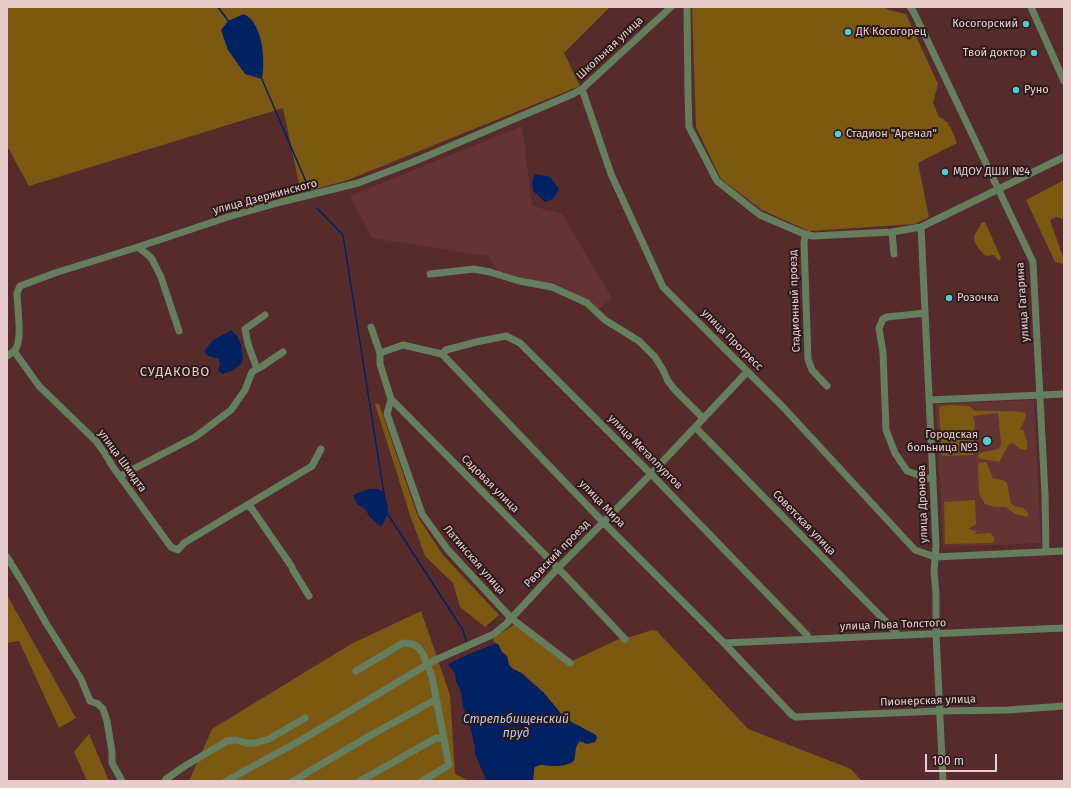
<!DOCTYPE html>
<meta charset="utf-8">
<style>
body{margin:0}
#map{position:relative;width:1071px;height:788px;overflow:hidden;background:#552b2c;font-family:"Fira Sans",sans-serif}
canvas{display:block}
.frame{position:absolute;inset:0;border:8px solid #e8cdcc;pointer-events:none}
.scale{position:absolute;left:925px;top:754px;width:72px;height:18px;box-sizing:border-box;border:2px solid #e8cdcc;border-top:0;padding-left:5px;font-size:12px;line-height:14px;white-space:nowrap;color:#e8cdcc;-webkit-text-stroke:3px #2d1a1a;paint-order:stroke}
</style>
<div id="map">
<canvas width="1071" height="788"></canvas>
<div class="frame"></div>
<div class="scale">100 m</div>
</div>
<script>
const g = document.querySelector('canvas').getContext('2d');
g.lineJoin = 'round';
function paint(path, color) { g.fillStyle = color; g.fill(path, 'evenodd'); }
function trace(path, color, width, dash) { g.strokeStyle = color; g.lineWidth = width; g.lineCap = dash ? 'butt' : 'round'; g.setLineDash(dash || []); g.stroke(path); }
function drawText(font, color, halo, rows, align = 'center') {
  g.font = font + ' "Fira Sans",sans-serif'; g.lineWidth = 4; g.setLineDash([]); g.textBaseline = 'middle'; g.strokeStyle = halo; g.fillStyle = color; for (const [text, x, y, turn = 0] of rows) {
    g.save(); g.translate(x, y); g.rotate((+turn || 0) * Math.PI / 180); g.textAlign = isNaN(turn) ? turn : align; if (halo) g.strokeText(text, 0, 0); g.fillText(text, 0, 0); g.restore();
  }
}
paint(new Path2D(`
 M 522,126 L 532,206 L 562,214 L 612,298 L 599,309 L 591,302 L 554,283 L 528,280 L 499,272 L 488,256 L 372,238 L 350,196 Z
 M 1034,400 L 1041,543 L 943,547 L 936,404 Z`), '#643435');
paint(new Path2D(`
 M 7,7 L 610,7 L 564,53 L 580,86 L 348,180 L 301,193 L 283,108 L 29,186 L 7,146 Z
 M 692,7 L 884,7 L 889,10 L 906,14 L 938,84 L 933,103 L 939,117 C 950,121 953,133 957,143 L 918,163 L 929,217 L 915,224 L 809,231 L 762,210 L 721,179 L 696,127 Z
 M 1064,180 L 1064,219 L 1056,217 L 1050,220 L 1064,260 L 1064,264 L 1055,262 L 1026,200 Z
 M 985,222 L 1001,258 L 999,261 L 994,255 L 986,256 C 981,251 971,243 975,234 C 977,231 980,227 981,223 Z
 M 375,404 L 379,404 L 418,517 L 443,555 L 499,615 L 485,627 L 460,607 L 453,583 L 425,556 L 411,518 Z
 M 949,405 L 969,406 L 975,411 L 1014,411 L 1026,413 L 1025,419 L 1020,429 L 1024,431 L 1027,442 L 1027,450 L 1020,449 L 1013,443 L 1009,444 L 999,462 L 982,459 L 977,457 L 980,453 L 999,449 L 1001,444 L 998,413 L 973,416 L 975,422 L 973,455 L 942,456 L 939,407 Z
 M 986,462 L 993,478 L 1003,480 L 1007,483 L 1011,504 L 1014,506 L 1023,508 L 1028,513 L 1028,517 L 1015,514 L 1006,507 L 995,507 L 985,504 L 979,494 L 978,463 Z
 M 975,500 L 976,524 L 968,529 L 977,531 L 975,534 L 990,533 L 994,537 L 994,543 L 945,544 L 944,502 Z
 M 7,595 L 76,718 L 59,728 L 19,641 L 7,643 Z
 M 421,611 L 450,695 L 455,774 L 469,781 L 189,781 L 212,729 L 351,644 Z
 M 515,624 L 568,663 L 621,638 L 627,638 L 652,630 L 657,631 L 748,729 L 851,769 L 862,781 L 533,781 L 534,768 C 540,762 546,767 553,766 C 560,766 568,761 575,758 C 575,752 575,746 580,741 L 583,743 L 570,721 L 563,716 L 543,692 L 528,679 L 522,673 L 513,669 L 509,665 L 507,656 L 502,652 L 498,644 L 494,642 L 493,640 L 495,637 Z
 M 89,734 L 109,781 L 87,781 L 74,752 Z`), '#7c5912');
paint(new Path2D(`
 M 244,14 C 247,16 250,18 252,20 C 263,35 265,60 262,79 L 245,74 L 228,50 L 221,30 L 228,21 Z
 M 535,174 L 550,177 L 559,189 L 553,199 L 545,202 L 533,191 L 532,181 Z
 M 231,330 C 241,338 244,351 242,363 L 232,371 L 223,374 L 218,370 L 220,365 L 219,359 L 206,355 L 205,350 L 212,341 Z
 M 369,489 L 377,489 L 384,492 C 389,510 390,511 381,527 L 369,516 L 366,510 L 357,504 L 353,495 Z
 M 494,644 L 498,644 L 502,652 L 507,656 L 509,665 L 513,669 L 521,673 L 543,692 L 563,716 L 570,721 L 596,735 L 597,738 L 595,742 L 587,744 L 580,741 C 574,747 576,754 574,761 C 568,765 562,766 555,766 C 548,766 540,762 534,768 L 533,781 L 486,781 L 475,753 L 475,747 L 471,730 L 463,706 L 461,692 L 456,681 L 455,673 L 448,664 L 467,655 Z`), '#002263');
trace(new Path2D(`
 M 218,7 L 229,22
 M 261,77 L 310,191
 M 317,208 L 343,235 L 384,494
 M 387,513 L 463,630 L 467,644`), '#002263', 1.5);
trace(new Path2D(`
 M 687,7 L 688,94 L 689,127 L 717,181 L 760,215 L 802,233 L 813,236 L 892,232 L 921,227 L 1064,157
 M 910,7 L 913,11 L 921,27 L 1033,262 L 1045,495 L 1046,552
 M 1031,7 L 1064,81
 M 582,89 L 611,174 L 663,287 L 783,407 L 915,550 L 935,557 L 1064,551
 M 921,227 L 936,546 L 934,571 L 936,594 L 936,634 L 943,781
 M 892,232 L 894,254
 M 806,234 L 804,242 L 808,359 L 812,370 L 827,386
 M 138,247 L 148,255 L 152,259 L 161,277 L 179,331
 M 430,274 L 474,269 L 490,272 L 519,281 L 552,287 L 587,303 L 605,320 L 639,341 L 655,357 L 663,370 L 668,381 L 675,390 L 703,418
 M 925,313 L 887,317 L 883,319 L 879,328 L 883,353 L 886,430 L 895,453 L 907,471 L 933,480
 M 371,327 L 380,353 L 380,364 L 391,399 L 558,568 L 625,639
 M 14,351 L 39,386 L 96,441 L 104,452 L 113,467 L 171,547 L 178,550 L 184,543 L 312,466 L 321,449
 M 380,353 L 403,345 L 442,354 L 603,522 L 724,643 L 792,715 L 796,717 L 939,711 L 1008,710 L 1064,706
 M 442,354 L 446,350 L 476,342 L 506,336 L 520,343 L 651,474 L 807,635 L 809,639
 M 7,356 C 10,354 13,352 15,350 C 23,340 17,306 17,293 L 20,286 L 55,273 L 138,247 L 231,216 L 281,202 L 358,183 L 413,162 L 573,94 L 582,89 L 671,7
 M 257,369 L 248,344 L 245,329 L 265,315
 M 391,399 L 387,414 L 422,514 L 448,550 L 511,618 L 570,663
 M 929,400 L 1064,394
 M 695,427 L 896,632 L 896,635
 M 120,476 L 195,437 L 231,410 L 245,390 L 252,372 L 261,367 L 283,352
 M 247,505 L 252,509 L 292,567 L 293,570 L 309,596
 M 7,557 L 26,588 L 46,623 L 81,679 L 90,701 L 98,704 L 103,709 L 107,721 L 112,752 L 112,763 L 122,781
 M 724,643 L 1064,628
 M 356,671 L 403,643 L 412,644 L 418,647 L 423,654 L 432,677 L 449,765 L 422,781
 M 165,781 L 166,779 L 185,766 L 227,741 L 236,740 L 246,743 L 256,743 L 269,739 L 305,718
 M 226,781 L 303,739 L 433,661 L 494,634 L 506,624 L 558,568 L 651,474 L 747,372
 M 293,781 L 371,735 L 433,701 L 436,698
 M 360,781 L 436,738 L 444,739`), '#657e5f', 7);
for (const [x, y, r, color] of [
 [1026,24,4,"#51ccd2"],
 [848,32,4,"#51ccd2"],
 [1034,53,4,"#51ccd2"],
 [1016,90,4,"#51ccd2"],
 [838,134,4,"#51ccd2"],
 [945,172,4,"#51ccd2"],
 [949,298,4,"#51ccd2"],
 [987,441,5,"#51ccd2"]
]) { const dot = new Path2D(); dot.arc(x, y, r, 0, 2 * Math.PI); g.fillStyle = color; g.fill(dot); trace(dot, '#2d1a1a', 1.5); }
drawText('11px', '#e8cdcc', '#2d1a1a', [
 ["Косогорский",1018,24,"right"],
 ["ДК Косогорец",856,32],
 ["Твой доктор",1026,53,"right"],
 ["Руно",1024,90],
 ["Стадион \"Аренал\"",846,134],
 ["МДОУ ДШИ №4",953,172],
 ["Розочка",957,298],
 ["Городская",978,435,"right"],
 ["больница №3",978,448,"right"]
], 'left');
drawText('11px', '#e8cdcc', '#2d1a1a', [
 ["Школьная улица",610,48,-43],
 ["улица Дзержинского",265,197,-15],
 ["Стадионный проезд",795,301,-92],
 ["улица Гагарина",1023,302,-94],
 ["улица Прогресс",732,340,45],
 ["улица Металлургов",645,452,45],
 ["улица Шмидта",122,461,54],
 ["Садовая улица",490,484,45],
 ["улица Мира",602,504,46],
 ["улица Дронова",923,504,-92],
 ["Советская улица",804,523,46],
 ["Рвовский проезд",557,554,-46],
 ["Латинская улица",474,560,49],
 ["улица Льва Толстого",893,625,-2],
 ["Пионерская улица",928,701,-2]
]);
drawText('italic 12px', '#b4ccf3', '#2d1a1a', [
 ["Стрельбищенский",516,720],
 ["пруд",516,734]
]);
g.letterSpacing = '1px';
drawText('13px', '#e8cdcc', '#2d1a1a', [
 ["СУДАКОВО",175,372]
]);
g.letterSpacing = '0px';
</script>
